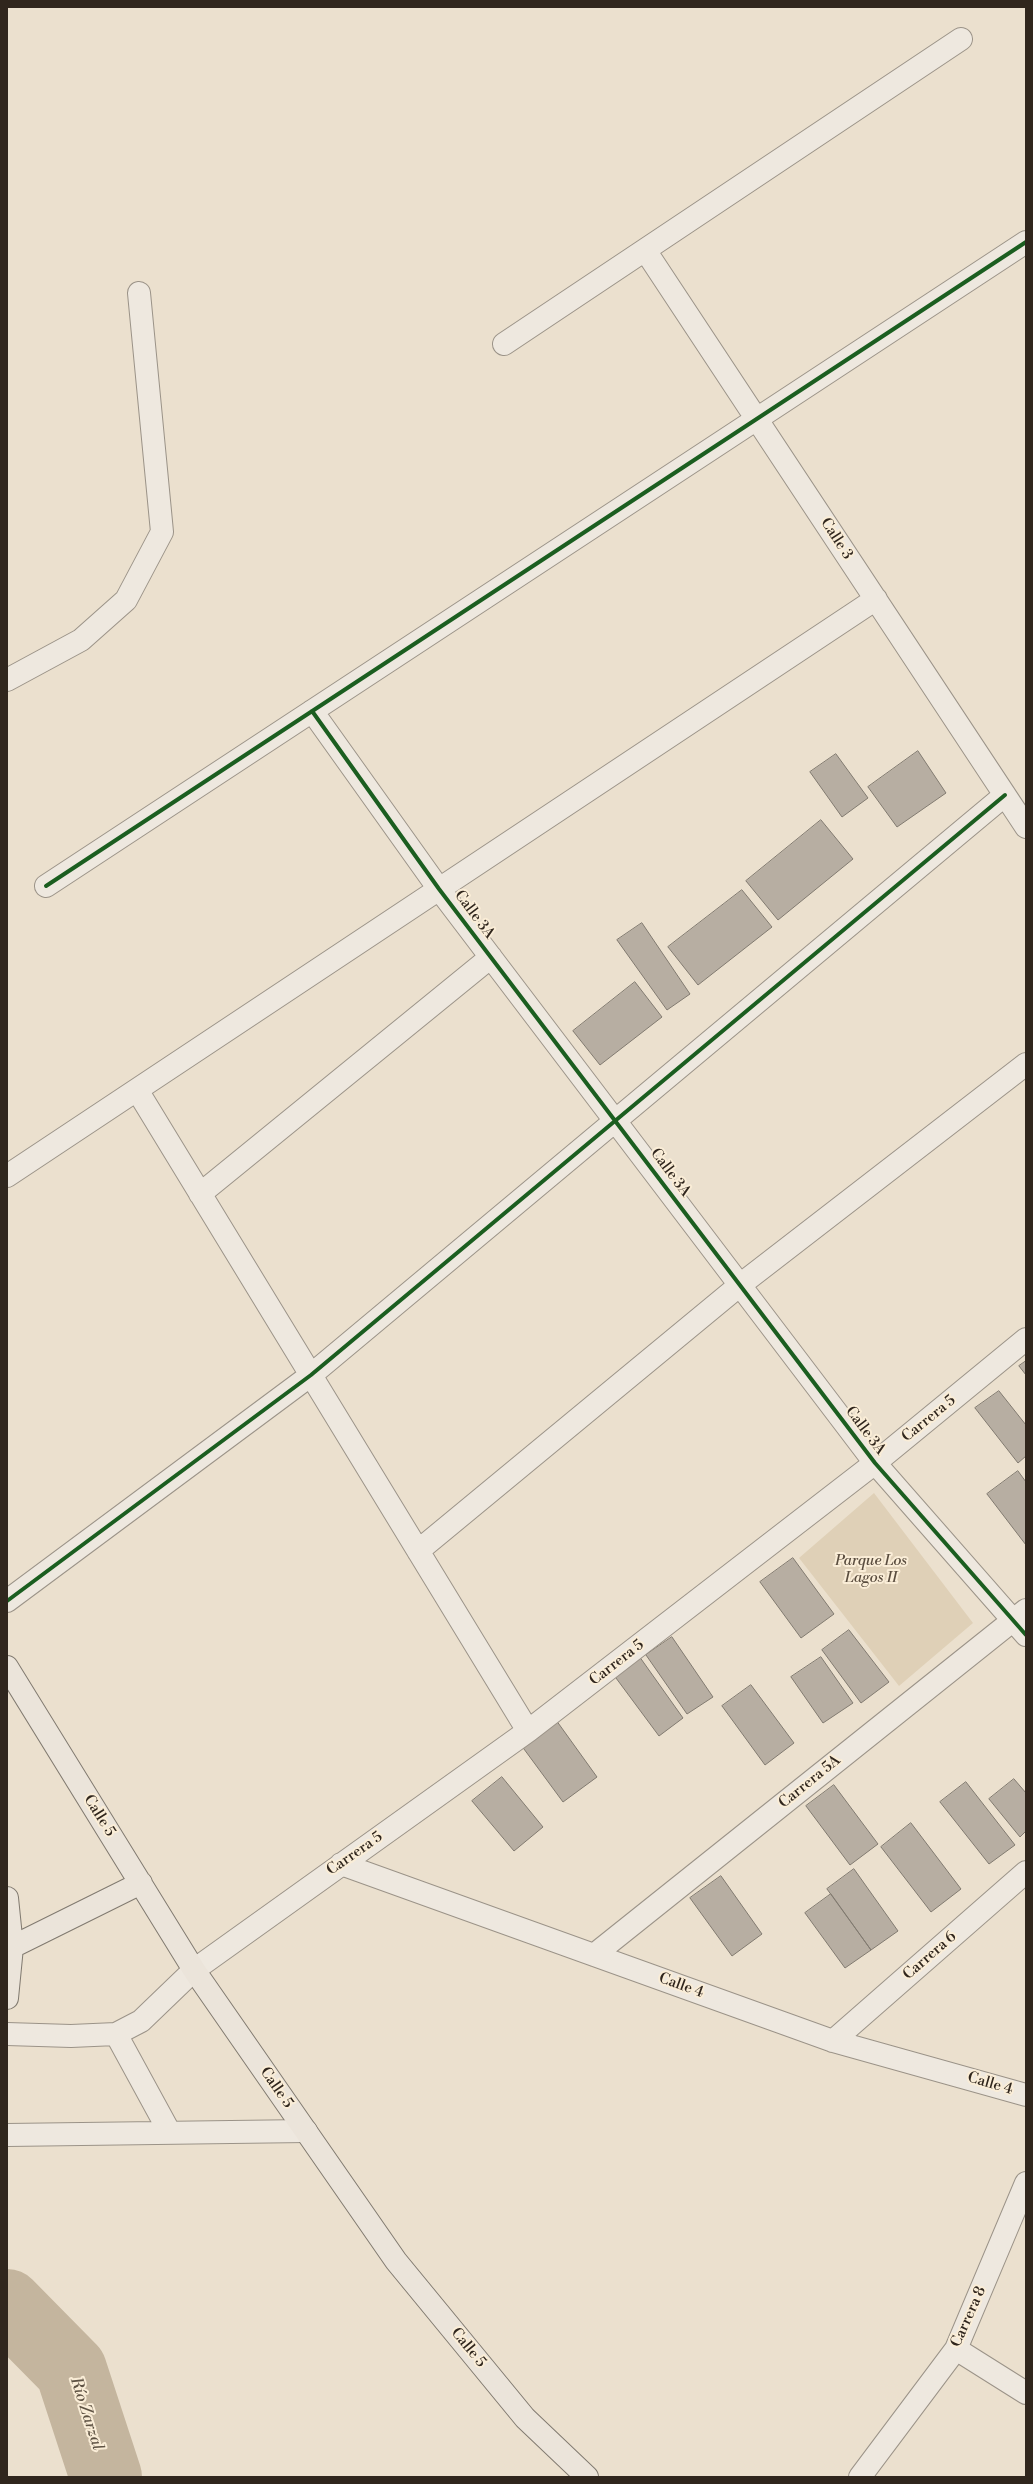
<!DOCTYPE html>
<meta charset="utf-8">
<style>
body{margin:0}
#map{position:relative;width:1033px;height:2484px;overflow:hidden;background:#ebe0ce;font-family:"Libre Bodoni",serif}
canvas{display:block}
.frame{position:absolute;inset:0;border:8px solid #30261d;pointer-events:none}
</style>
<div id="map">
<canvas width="1033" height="2484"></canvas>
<div class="frame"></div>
</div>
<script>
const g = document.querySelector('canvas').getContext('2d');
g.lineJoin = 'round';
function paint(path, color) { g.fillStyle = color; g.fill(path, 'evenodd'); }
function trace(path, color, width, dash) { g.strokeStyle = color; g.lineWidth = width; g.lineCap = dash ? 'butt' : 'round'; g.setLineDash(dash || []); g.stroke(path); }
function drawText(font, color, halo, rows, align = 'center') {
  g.font = font + ' "Libre Bodoni",serif'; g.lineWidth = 4; g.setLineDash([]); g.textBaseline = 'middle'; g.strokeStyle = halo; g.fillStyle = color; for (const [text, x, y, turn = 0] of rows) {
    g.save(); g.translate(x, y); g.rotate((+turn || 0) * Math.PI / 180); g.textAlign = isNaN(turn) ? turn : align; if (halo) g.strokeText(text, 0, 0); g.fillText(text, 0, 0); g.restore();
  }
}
paint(new Path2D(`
 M 874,1493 L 973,1623 L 899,1686 L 799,1558 Z`), '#dfd0b7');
trace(new Path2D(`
 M 7,2305 L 71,2370 L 106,2477`), '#c4b59e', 72);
const building = new Path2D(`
 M 918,751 L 946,793 L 897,827 L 868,787 Z
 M 836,754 L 868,798 L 842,817 L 810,772 Z
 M 821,820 L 853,859 L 778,920 L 746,881 Z
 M 742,890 L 772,927 L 698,985 L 668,947 Z
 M 642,923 L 690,994 L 667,1010 L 617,940 Z
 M 635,982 L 662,1017 L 600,1065 L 573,1031 Z
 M 1026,1361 L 1026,1375 L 1019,1366 Z
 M 999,1391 L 1026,1425 L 1026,1456 L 1018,1463 L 975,1408 Z
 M 1018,1471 L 1026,1482 L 1026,1545 L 987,1494 Z
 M 793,1558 L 834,1614 L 801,1638 L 760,1582 Z
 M 849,1630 L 889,1682 L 861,1703 L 822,1650 Z
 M 672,1637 L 713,1697 L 687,1714 L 646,1655 Z
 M 639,1656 L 683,1718 L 659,1736 L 613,1674 Z
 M 821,1657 L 853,1703 L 823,1723 L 791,1677 Z
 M 751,1685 L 794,1743 L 765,1765 L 722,1706 Z
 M 556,1720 L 597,1777 L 563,1802 L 521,1745 Z
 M 502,1777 L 543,1827 L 514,1851 L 472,1801 Z
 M 1014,1779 L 1026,1793 L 1026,1831 L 1020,1837 L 989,1799 Z
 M 966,1782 L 1015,1845 L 989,1864 L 940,1802 Z
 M 834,1785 L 878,1844 L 850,1865 L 806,1806 Z
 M 911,1823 L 961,1889 L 931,1912 L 881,1847 Z
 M 854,1869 L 898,1931 L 871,1950 L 827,1889 Z
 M 721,1876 L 762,1934 L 732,1956 L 690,1898 Z
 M 831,1894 L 871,1950 L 845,1968 L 805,1913 Z`);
paint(building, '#b7aea2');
trace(building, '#817a70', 1);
const minor = new Path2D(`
 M 645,250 L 1026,827
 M 504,344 L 961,39
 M 7,680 L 81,640 L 126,600 L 162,532 L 139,293
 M 312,711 L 439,889 L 875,1463 L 1026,1635
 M 46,886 L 1026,242
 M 137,1090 L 528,1731
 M 7,1176 L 876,599
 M 200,1194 L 491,957
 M 418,1551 L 740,1285 L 1026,1064
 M 7,1601 L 311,1375 L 1005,795
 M 341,1864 L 833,2041 L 1026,2095
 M 594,1955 L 1026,1610
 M 7,2034 L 71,2036 L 116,2034 L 141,2021 L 194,1970 L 528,1731 L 875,1463 L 1026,1339
 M 116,2034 L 170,2133
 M 833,2041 L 1026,1872
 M 7,2135 L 306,2131
 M 956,2349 L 1026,2393
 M 860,2477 L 956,2349 L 1026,2183`);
const major = new Path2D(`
 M 7,1667 L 194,1970 L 396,2261 L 525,2418 L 587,2477
 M 7,1898 L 12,1947 L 7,1998
 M 12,1947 L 141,1883`);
trace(minor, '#9b9388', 24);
trace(major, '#817a70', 24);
trace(minor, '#eee8df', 22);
trace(major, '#ebe4da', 22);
trace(new Path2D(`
 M 312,711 L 439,889 L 875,1463 L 1026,1635
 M 46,886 L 1026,242
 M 7,1601 L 311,1375 L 1005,795`), '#1b5e20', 4);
drawText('15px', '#30261d', '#faedd7', [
 ["Calle 3",836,539,57],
 ["Calle 3A",474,915,53],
 ["Calle 3A",670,1173,53],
 ["Carrera 5",929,1419,-39],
 ["Calle 3A",865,1431,53],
 ["Carrera 5",617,1663,-38],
 ["Carrera 5A",810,1782,-39],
 ["Calle 5",99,1816,58],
 ["Carrera 5",355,1854,-35],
 ["Carrera 6",930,1956,-41],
 ["Calle 4",681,1986,20],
 ["Calle 4",990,2084,16],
 ["Calle 5",276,2088,55],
 ["Carrera 8",969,2317,-66],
 ["Calle 5",468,2348,51]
]);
drawText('italic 15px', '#5a4d3f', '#faedd7', [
 ["Parque Los",871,1561],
 ["Lagos II",871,1578]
]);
drawText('italic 16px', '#5e5243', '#faedd7', [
 ["Río Zarzal",86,2414,72]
]);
</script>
